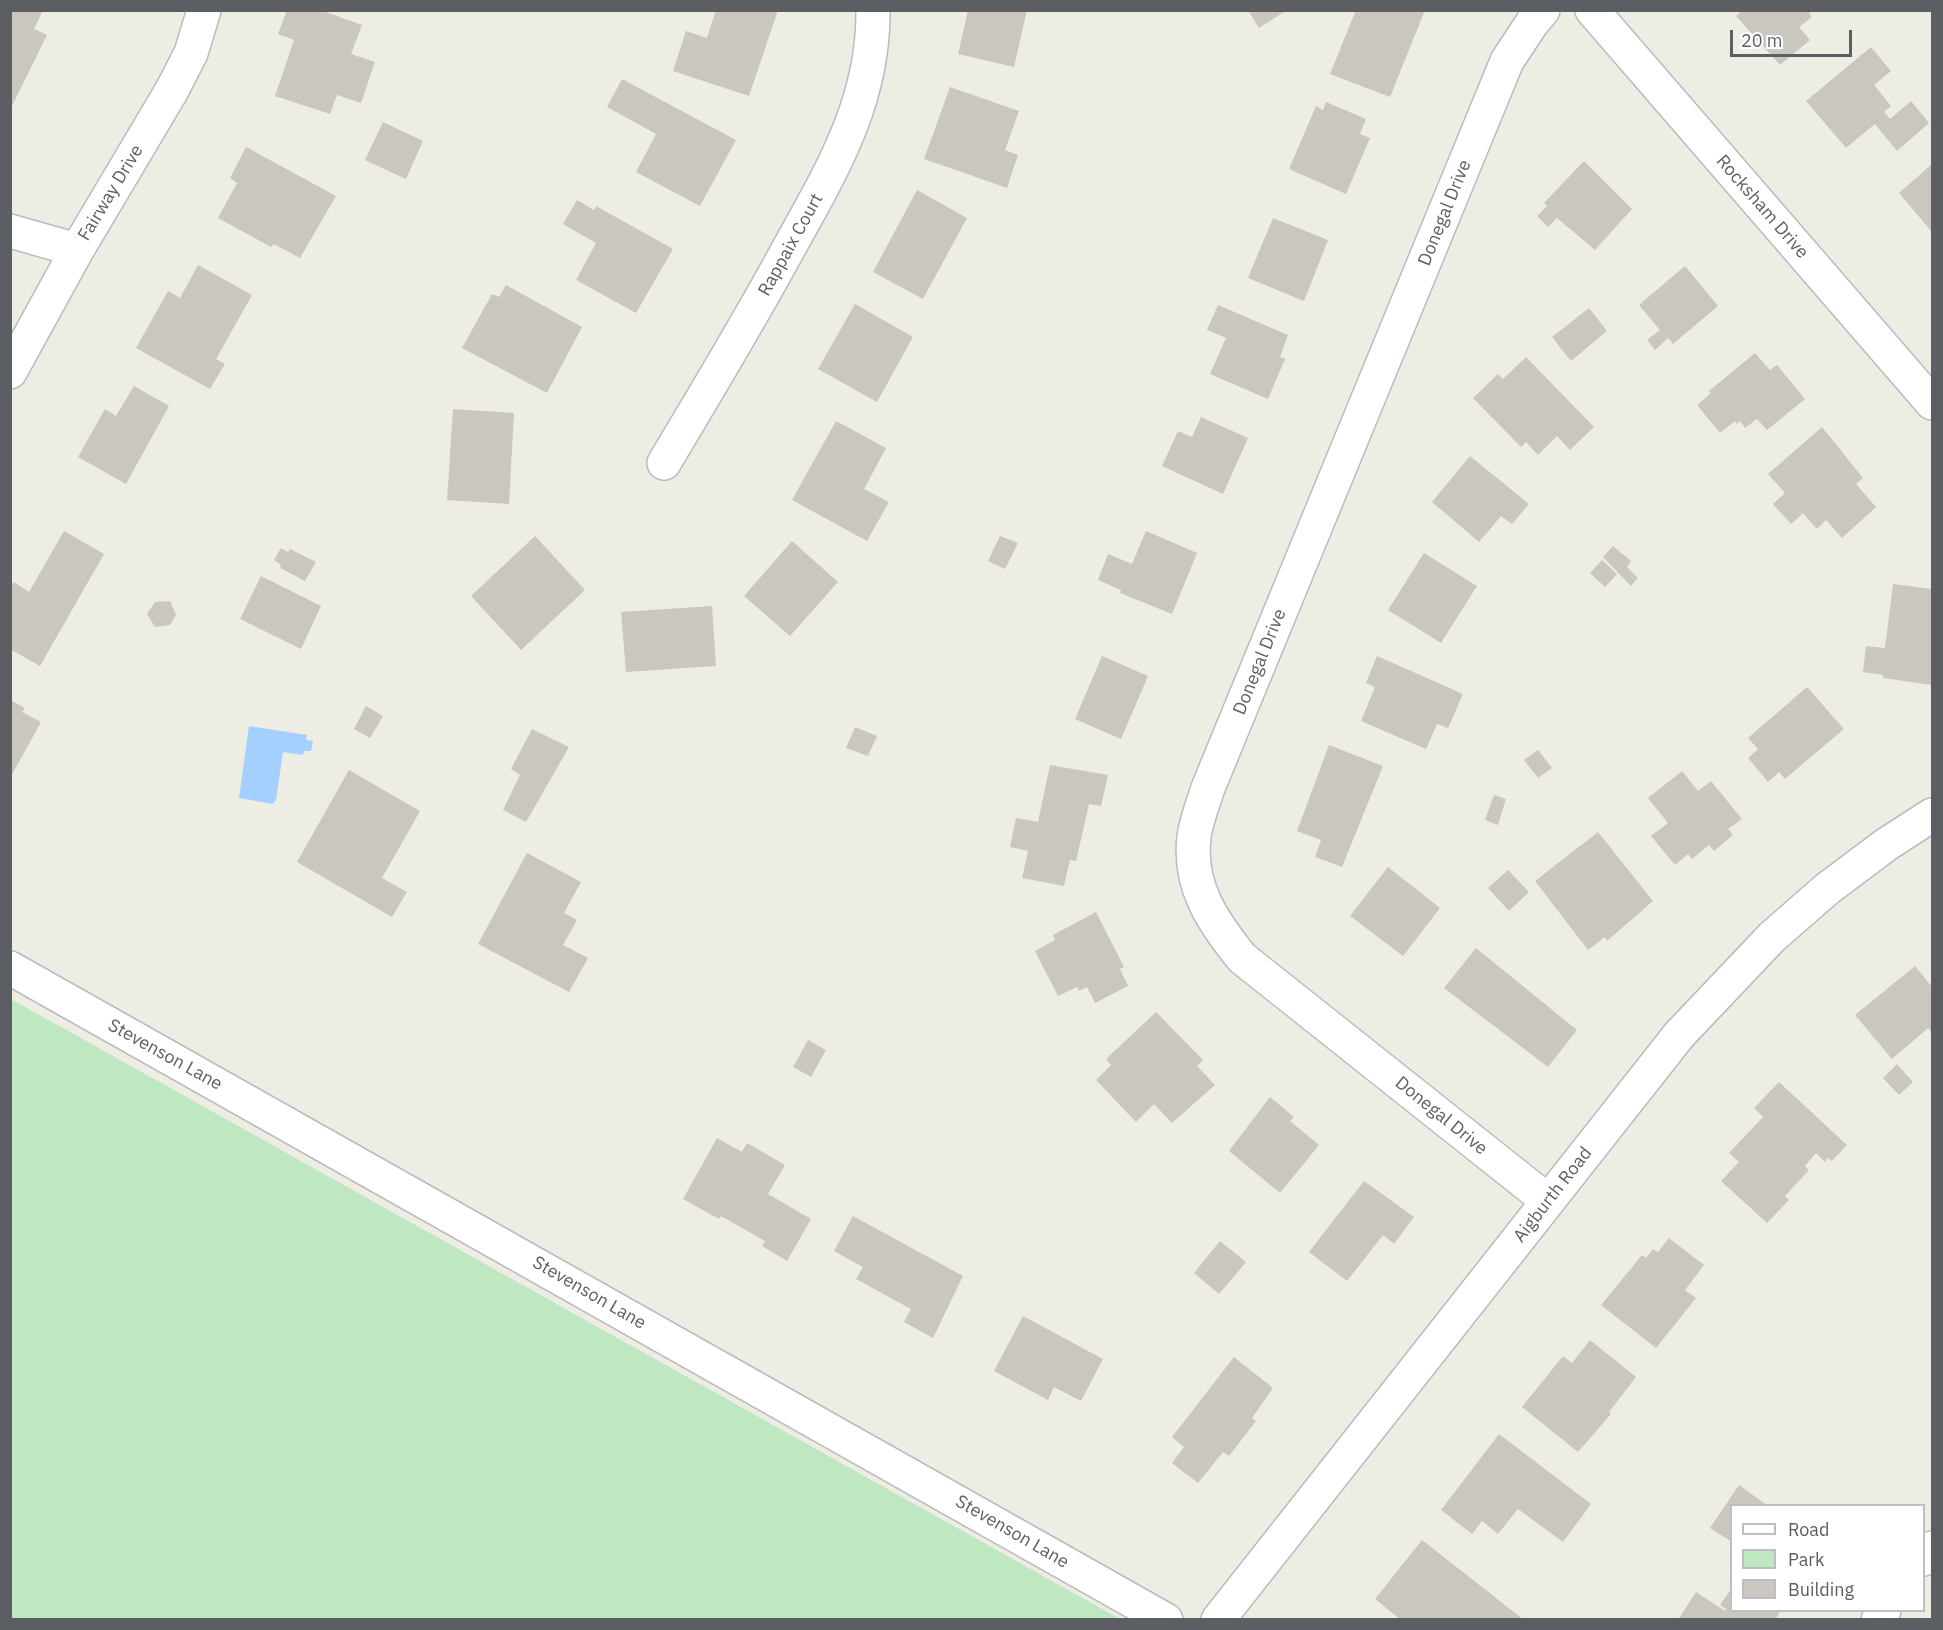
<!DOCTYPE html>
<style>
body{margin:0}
#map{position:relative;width:1943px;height:1630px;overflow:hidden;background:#eeede3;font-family:"IBM Plex Sans",sans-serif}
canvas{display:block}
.frame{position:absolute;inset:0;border:12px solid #5b5f64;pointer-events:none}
.legend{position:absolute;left:1730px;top:1504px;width:195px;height:108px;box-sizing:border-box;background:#fff;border:2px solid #bdbfc1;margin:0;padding:8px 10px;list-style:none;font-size:18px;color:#5b5f64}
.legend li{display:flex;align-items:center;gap:12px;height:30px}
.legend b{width:30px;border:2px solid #bdbfc1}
.scale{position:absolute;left:1730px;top:30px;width:122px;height:27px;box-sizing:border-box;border:3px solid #5b5f64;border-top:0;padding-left:8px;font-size:18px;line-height:21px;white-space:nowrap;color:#5b5f64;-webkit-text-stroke:4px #fff;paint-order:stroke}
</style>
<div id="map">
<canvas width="1943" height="1630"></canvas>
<div class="frame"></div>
<ul class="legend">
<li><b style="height:8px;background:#fff"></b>Road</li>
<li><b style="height:16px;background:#bfe7c2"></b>Park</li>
<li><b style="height:16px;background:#c9c7c0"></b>Building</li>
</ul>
<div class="scale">20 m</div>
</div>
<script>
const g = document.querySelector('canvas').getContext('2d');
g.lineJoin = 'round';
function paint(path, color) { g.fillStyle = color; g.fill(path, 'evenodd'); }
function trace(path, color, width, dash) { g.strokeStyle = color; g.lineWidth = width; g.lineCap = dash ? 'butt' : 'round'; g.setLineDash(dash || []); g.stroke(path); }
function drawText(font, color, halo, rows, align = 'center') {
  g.font = font + ' "IBM Plex Sans",sans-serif'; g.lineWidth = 5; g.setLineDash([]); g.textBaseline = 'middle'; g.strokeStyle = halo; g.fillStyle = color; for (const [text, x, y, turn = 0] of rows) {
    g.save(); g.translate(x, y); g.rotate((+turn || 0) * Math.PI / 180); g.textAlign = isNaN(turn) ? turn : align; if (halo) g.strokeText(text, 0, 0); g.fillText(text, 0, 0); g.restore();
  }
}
paint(new Path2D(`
 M 10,999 L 63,1028 L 1120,1619 L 11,1619 Z`), '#bfe7c2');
paint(new Path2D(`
 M 249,726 L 307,735 L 306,740 L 313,741 L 311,751 L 304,751 L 303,755 L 283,752 L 276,800 L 273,804 L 239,798 Z`), '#a3d0ff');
paint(new Path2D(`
 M 10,10 L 43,10 L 34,29 L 47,35 L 10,110 Z
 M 287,10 L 320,10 L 362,25 L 351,54 L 375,62 L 361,103 L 337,95 L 330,114 L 275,96 L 294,40 L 278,34 Z
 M 716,10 L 778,10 L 749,96 L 673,71 L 686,31 L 707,38 Z
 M 968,10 L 1027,10 L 1014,67 L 958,54 Z
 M 1248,10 L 1287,10 L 1259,28 Z
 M 1356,10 L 1425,10 L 1390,97 L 1330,74 Z
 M 1742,10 L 1813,10 L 1809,14 L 1812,17 L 1799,27 L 1810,40 L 1780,65 L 1736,16 Z
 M 1871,47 L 1891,71 L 1874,85 L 1891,106 L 1884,112 L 1890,119 L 1911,101 L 1929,123 L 1897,151 L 1875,124 L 1846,148 L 1806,101 Z
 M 622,79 L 736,140 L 700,206 L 636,172 L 656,134 L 607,107 Z
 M 950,87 L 1019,111 L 1005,150 L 1018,155 L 1007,188 L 924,159 Z
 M 1326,102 L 1366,119 L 1360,134 L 1370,138 L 1346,194 L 1289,169 L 1316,106 L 1323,110 Z
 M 383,122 L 423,141 L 406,179 L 365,160 Z
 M 246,147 L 336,196 L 300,258 L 274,244 L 271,247 L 218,218 L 237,183 L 230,178 Z
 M 1584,161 L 1632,209 L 1595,250 L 1557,218 L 1548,227 L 1537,216 L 1547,206 L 1544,203 Z
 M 1932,164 L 1932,232 L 1899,193 Z
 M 917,190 L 967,218 L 923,299 L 873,272 Z
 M 577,200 L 594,210 L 596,206 L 673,249 L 636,313 L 576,280 L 596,243 L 563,224 Z
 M 1273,218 L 1328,240 L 1304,301 L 1248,278 Z
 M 198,265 L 252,295 L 216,359 L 225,364 L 210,389 L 136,348 L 168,291 L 180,298 Z
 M 1685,266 L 1718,306 L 1673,344 L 1668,338 L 1655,350 L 1647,340 L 1660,330 L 1639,305 Z
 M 506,285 L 582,327 L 547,393 L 462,348 L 492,294 L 499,297 Z
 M 855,304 L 913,337 L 877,402 L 818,369 Z
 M 1218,305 L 1288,335 L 1280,357 L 1285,359 L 1268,399 L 1210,374 L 1226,338 L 1207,330 Z
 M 1589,308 L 1607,331 L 1571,361 L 1552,337 Z
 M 1755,353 L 1770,370 L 1777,365 L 1805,399 L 1767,430 L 1757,419 L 1745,428 L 1740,421 L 1737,424 L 1735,421 L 1720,433 L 1697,405 L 1711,393 L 1709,391 Z
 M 1526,357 L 1594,427 L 1570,450 L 1557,436 L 1538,455 L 1526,442 L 1521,447 L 1473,398 L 1498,374 L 1503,379 Z
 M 134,386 L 169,406 L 126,484 L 78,457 L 105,409 L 116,416 Z
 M 453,409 L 514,413 L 509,504 L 447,500 Z
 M 1201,417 L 1248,438 L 1223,494 L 1162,466 L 1178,431 L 1192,437 Z
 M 836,421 L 886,448 L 864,489 L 889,502 L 867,541 L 792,500 Z
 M 1822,427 L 1863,478 L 1856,484 L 1876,507 L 1842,538 L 1826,520 L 1817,529 L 1803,513 L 1791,524 L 1773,504 L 1785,493 L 1768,474 Z
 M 1470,456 L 1529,504 L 1512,524 L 1501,516 L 1479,542 L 1432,502 Z
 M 64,531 L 104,554 L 40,666 L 10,649 L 10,588 L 14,582 L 29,592 Z
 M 1146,531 L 1197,553 L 1172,614 L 1120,593 L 1121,590 L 1098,580 L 1108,554 L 1132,564 Z
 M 535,536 L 585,590 L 521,650 L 471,596 Z
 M 1000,536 L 1018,543 L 1005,569 L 988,561 Z
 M 792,541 L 838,582 L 790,636 L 744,596 Z
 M 1613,546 L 1631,561 L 1627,567 L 1638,578 L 1631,586 L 1603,557 Z
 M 281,548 L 288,552 L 290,549 L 316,562 L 305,581 L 280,568 L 281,565 L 274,560 Z
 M 1424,553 L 1477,586 L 1441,643 L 1388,610 Z
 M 1602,560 L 1617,574 L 1605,587 L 1590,573 Z
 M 261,576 L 321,606 L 301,649 L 240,619 Z
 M 1893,584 L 1932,589 L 1932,685 L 1883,678 L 1883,675 L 1863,672 L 1866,646 L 1885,648 Z
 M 170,601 L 176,615 L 170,625 L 155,627 L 147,614 L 155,602 Z
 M 712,606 L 716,666 L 626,672 L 621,612 Z
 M 1102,656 L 1148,676 L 1121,739 L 1075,719 Z
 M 1377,656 L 1463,694 L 1448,728 L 1437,724 L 1426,749 L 1361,721 L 1375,687 L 1366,683 Z
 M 1807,687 L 1844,729 L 1785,779 L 1779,772 L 1768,782 L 1748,758 L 1758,749 L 1748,738 Z
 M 10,700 L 25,708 L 22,712 L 41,722 L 10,778 Z
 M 366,706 L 383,716 L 370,738 L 354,729 Z
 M 855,727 L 877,736 L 868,756 L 846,748 Z
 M 532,729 L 569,747 L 526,822 L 503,810 L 520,775 L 511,769 Z
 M 1329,745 L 1383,766 L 1342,867 L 1315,857 L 1321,840 L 1297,831 Z
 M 1538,750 L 1552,768 L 1538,778 L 1524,760 Z
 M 1050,765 L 1108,775 L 1101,806 L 1089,804 L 1076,861 L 1070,860 L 1064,886 L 1022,878 L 1028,851 L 1010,847 L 1016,818 L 1038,822 Z
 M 349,770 L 420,811 L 382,878 L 407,892 L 392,917 L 297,862 Z
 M 1682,771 L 1698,791 L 1711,781 L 1742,819 L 1728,829 L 1733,835 L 1714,851 L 1709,845 L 1692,859 L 1688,854 L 1675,865 L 1651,836 L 1668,823 L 1648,798 Z
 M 1494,795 L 1506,799 L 1498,825 L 1485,820 Z
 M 1598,832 L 1653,901 L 1607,941 L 1605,937 L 1588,950 L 1535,881 Z
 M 527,853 L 581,882 L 564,913 L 577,920 L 563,945 L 588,958 L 569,992 L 478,944 Z
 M 1388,867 L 1440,908 L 1403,956 L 1350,916 Z
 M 1508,870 L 1529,892 L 1509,911 L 1488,888 Z
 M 1096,912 L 1124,967 L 1120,969 L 1128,986 L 1095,1003 L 1087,987 L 1079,991 L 1077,987 L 1058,996 L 1035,951 L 1055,940 L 1053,935 Z
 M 1476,948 L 1577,1030 L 1548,1067 L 1444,988 Z
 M 1915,966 L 1932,987 L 1932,1033 L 1928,1028 L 1892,1059 L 1855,1015 Z
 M 1156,1012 L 1203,1060 L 1197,1066 L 1215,1085 L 1172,1123 L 1154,1104 L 1136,1122 L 1096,1080 L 1111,1065 L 1106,1059 Z
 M 808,1040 L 826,1050 L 811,1077 L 793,1067 Z
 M 1897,1064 L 1913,1082 L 1899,1095 L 1883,1078 Z
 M 1779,1082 L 1847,1145 L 1832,1161 L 1828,1158 L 1825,1162 L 1816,1153 L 1805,1166 L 1809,1170 L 1785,1196 L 1789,1200 L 1767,1223 L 1721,1181 L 1739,1162 L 1729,1153 L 1763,1117 L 1754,1108 Z
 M 1270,1097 L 1294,1117 L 1290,1121 L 1319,1145 L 1280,1193 L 1229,1151 Z
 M 717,1138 L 742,1152 L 747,1143 L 785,1165 L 768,1194 L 811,1219 L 787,1261 L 762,1246 L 765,1241 L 721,1216 L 719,1219 L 683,1199 Z
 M 1364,1181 L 1414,1217 L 1394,1244 L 1383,1235 L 1347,1281 L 1309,1252 Z
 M 853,1216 L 963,1276 L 933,1338 L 904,1322 L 911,1309 L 856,1279 L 863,1267 L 834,1251 Z
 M 1669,1238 L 1704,1265 L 1685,1290 L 1696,1298 L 1656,1348 L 1601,1305 L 1642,1255 L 1646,1258 L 1653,1249 L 1658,1252 Z
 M 1220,1241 L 1246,1262 L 1219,1294 L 1194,1273 Z
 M 1023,1316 L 1103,1359 L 1081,1401 L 1054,1387 L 1048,1400 L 994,1371 Z
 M 1590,1340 L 1636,1377 L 1609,1412 L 1611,1414 L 1578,1452 L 1522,1407 L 1563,1356 L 1572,1363 Z
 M 1234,1357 L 1273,1388 L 1252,1418 L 1256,1421 L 1229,1456 L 1223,1452 L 1198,1483 L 1172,1463 L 1184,1447 L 1172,1437 Z
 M 1499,1434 L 1591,1504 L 1563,1542 L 1518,1509 L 1498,1534 L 1482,1521 L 1472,1534 L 1441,1510 Z
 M 1739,1485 L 1768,1506 L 1732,1506 L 1732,1542 L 1710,1528 Z
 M 1422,1540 L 1524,1620 L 1401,1620 L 1375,1599 Z
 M 1732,1588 L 1732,1610 L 1781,1610 L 1775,1620 L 1678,1620 L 1696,1592 L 1725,1611 L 1726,1609 L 1720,1605 Z`), '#c9c7c0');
const minor = new Path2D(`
 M 1543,10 L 1532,23 L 1507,61 L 1208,788 C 1203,804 1196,821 1194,837 C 1188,886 1213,922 1242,958 L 1548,1201
 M 1592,10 L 1932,403
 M 10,231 L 77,250
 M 10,372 L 77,250 L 172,90 L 191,53 L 204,10
 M 664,463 C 705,394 747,325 785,255 C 829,175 874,104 873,10
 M 1924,1559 L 1932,1548
 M 1218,1620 L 1679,1035 L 1772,937 L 1827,889 L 1887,844 L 1932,815
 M 1878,1620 L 1884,1610`);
const tertiary = new Path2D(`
 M 10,968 L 1166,1620`);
trace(minor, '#b8bbc0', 36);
trace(tertiary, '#b8bbc0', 36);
trace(minor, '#fff', 33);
trace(tertiary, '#fff', 33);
drawText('18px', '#5b5f64', '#fff', [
 ["Fairway Drive",111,193,-59],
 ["Rocksham Drive",1762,207,49],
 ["Donegal Drive",1445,213,-68],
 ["Rappaix Court",791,245,-61],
 ["Donegal Drive",1260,662,-68],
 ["Stevenson Lane",165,1055,29],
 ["Donegal Drive",1441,1116,39],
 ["Aigburth Road",1553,1195,-52],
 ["Stevenson Lane",589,1293,30],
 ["Stevenson Lane",1012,1532,30]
]);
</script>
